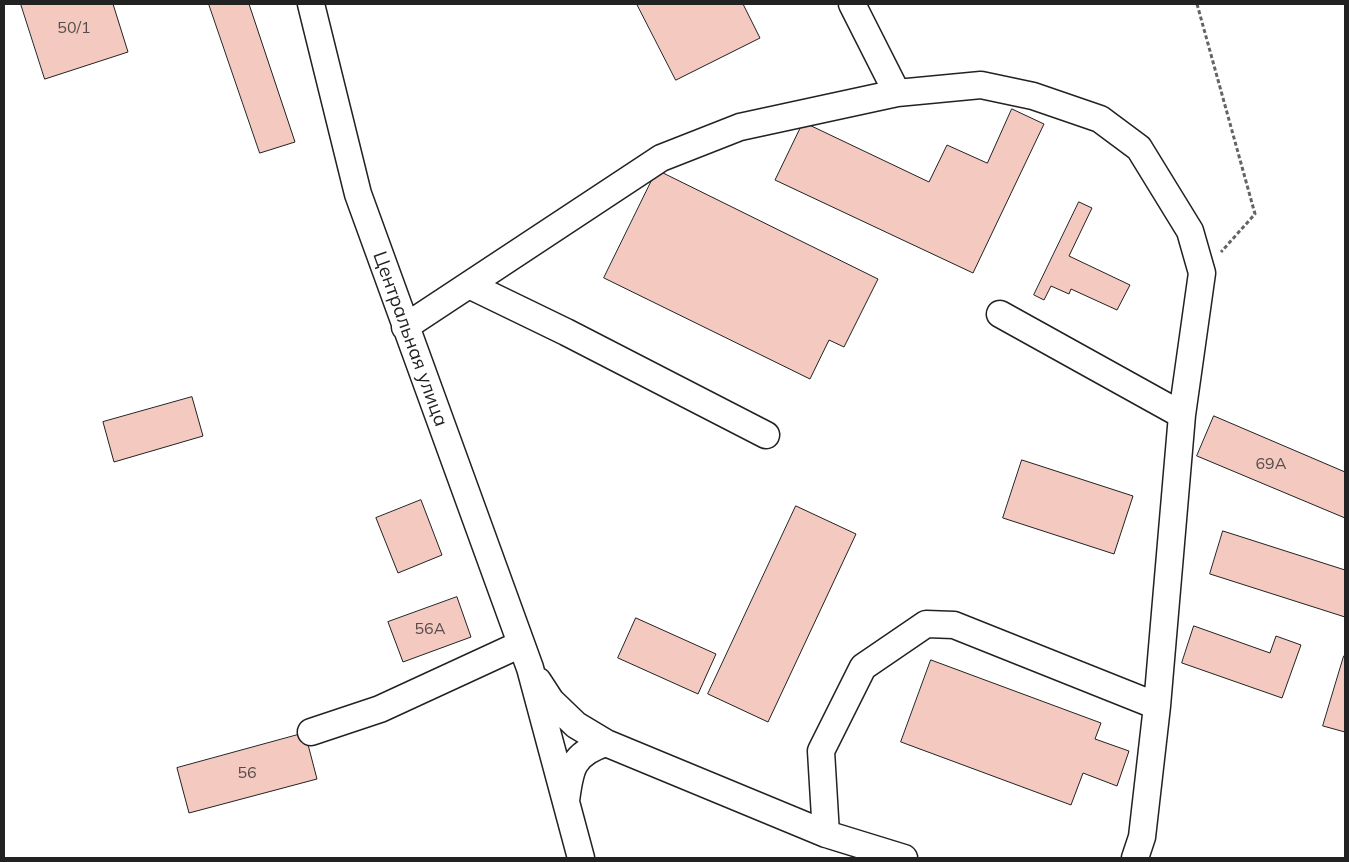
<!DOCTYPE html>
<meta charset="utf-8">
<style>
body{margin:0}
#map{position:relative;width:1349px;height:862px;overflow:hidden;background:#fff;font-family:Mulish,sans-serif}
canvas{display:block}
.frame{position:absolute;inset:0;border:5px solid #222;pointer-events:none}
</style>
<div id="map">
<canvas width="1349" height="862"></canvas>
<div class="frame"></div>
</div>
<script>
const g = document.querySelector('canvas').getContext('2d');
g.lineJoin = 'round';
function paint(path, color) { g.fillStyle = color; g.fill(path, 'evenodd'); }
function trace(path, color, width, dash) { g.strokeStyle = color; g.lineWidth = width; g.lineCap = dash ? 'butt' : 'round'; g.setLineDash(dash || []); g.stroke(path); }
function drawText(font, color, halo, rows, align = 'center') {
  g.font = font + ' Mulish,sans-serif'; g.lineWidth = 4; g.setLineDash([]); g.textBaseline = 'middle'; g.strokeStyle = halo; g.fillStyle = color; for (const [text, x, y, turn = 0] of rows) {
    g.save(); g.translate(x, y); g.rotate((+turn || 0) * Math.PI / 180); g.textAlign = isNaN(turn) ? turn : align; if (halo) g.strokeText(text, 0, 0); g.fillText(text, 0, 0); g.restore();
  }
}
const building = new Path2D(`
 M 21,4 L 113,4 L 128,52 L 45,79 Z
 M 209,4 L 249,4 L 295,142 L 260,153 Z
 M 637,4 L 743,4 L 760,38 L 676,80 Z
 M 1012,109 L 1044,124 L 973,273 L 775,180 L 803,122 L 929,182 L 947,145 L 987,163 Z
 M 657,170 L 878,279 L 844,347 L 829,340 L 810,379 L 604,278 Z
 M 1079,202 L 1092,208 L 1069,256 L 1130,285 L 1117,310 L 1071,289 L 1069,294 L 1051,286 L 1044,300 L 1034,295 Z
 M 192,397 L 203,436 L 114,462 L 103,422 Z
 M 1214,416 L 1345,472 L 1345,518 L 1197,456 Z
 M 1022,460 L 1133,496 L 1114,554 L 1003,518 Z
 M 421,500 L 442,555 L 398,573 L 376,518 Z
 M 796,506 L 856,534 L 768,722 L 708,694 Z
 M 1223,531 L 1345,570 L 1345,617 L 1210,574 Z
 M 457,597 L 471,637 L 403,662 L 388,622 Z
 M 636,618 L 716,654 L 698,694 L 618,658 Z
 M 1194,626 L 1270,653 L 1276,636 L 1301,645 L 1282,698 L 1182,663 Z
 M 1344,656 L 1345,656 L 1345,732 L 1323,726 Z
 M 931,660 L 1101,723 L 1095,739 L 1129,751 L 1117,786 L 1083,773 L 1071,805 L 901,742 Z
 M 305,733 L 317,779 L 189,813 L 177,768 Z`);
paint(building, '#f3c9c0');
trace(building, '#222', 1);
const minor = new Path2D(`
 M 311,4 L 358,194 L 530,668 L 581,858
 M 852,4 L 897,93
 M 469,285 L 566,332 L 766,435
 M 1000,314 L 1182,415
 M 405,327 L 661,158 L 740,127 L 897,93 L 981,85 L 1033,96 L 1100,119 L 1139,148 L 1190,231 L 1202,273 L 1182,415 L 1157,706 L 1142,837 L 1135,858
 M 538,681 L 551,701 L 576,725 L 606,743 L 826,834 L 904,858
 M 311,732 L 380,709 L 521,644
 M 566,801 C 570,769 572,754 606,743
 M 826,834 L 821,751 L 863,667 L 926,624 L 954,625 L 1157,706`);
trace(minor, '#222', 29);
trace(new Path2D(`
 M 1197,4 L 1255,214 L 1221,252`), '#646464', 3, [4, 2.5]);
trace(minor, '#fff', 26);
drawText('16px', '#564c4a', null, [
 ["50/1",74,28],
 ["69А",1271,464],
 ["56А",430,629],
 ["56",247,773]
]);
drawText('19px', '#222', '#fff', [
 ["Центральная улица",410,339,70]
]);
</script>
